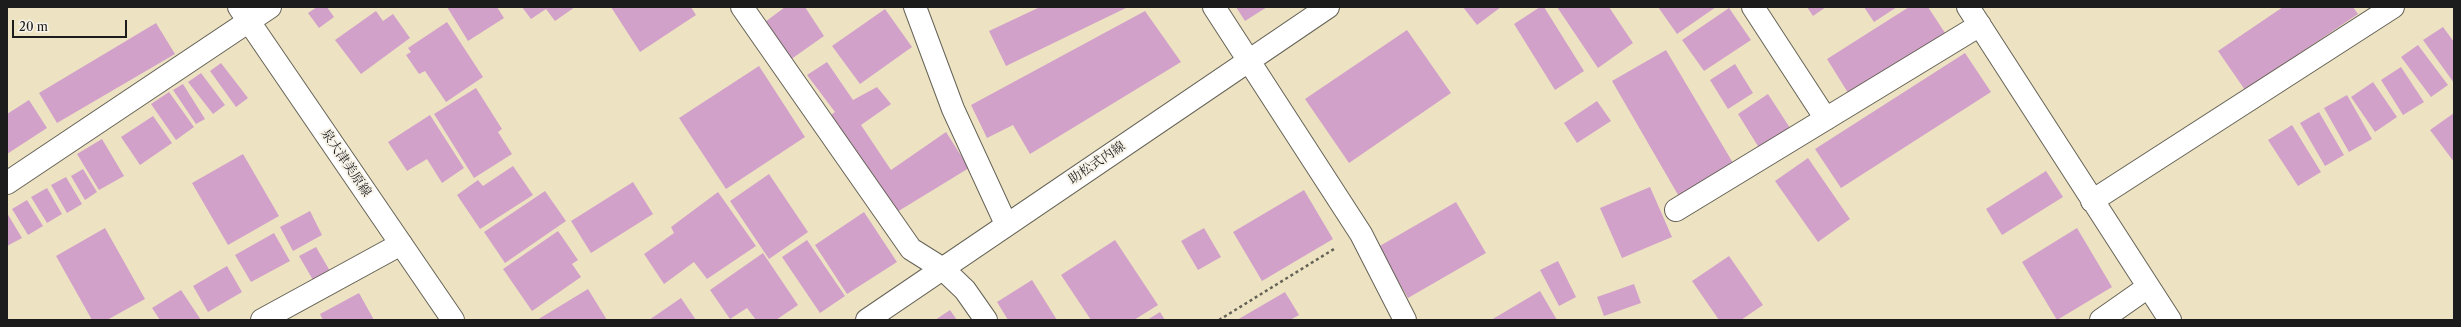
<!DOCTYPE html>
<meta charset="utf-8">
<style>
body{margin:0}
#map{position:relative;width:2461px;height:327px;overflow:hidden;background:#ede3c3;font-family:"Libre Caslon Text",serif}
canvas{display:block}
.frame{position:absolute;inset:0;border:8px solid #1c1c1c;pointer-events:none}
.scale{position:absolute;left:12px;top:20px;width:115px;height:18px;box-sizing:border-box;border:2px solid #1c1c1c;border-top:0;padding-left:5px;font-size:12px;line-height:14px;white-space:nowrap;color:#1c1c1c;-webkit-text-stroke:3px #f7f3e8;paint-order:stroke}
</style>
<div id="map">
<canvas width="2461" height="327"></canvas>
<div class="frame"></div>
<div class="scale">20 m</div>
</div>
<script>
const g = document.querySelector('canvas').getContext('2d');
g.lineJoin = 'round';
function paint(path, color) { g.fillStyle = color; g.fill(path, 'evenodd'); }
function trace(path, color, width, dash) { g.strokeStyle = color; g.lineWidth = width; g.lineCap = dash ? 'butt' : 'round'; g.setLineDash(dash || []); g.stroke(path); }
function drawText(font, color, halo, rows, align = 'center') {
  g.font = font + ' "Libre Caslon Text","Noto Serif JP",serif'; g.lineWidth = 4; g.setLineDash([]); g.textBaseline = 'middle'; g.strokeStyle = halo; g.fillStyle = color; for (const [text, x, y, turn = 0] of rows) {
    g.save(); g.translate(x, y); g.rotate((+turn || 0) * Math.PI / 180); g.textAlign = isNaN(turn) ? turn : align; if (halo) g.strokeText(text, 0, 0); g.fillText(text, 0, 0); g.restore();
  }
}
paint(new Path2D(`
 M 317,7 L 327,7 L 334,17 L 319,28 L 308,13 Z
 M 447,7 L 497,7 L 504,18 L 468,41 Z
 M 522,7 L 575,7 L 555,21 L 546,9 L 531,19 Z
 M 611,7 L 691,7 L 696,15 L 640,52 Z
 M 785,7 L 805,7 L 824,36 L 790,60 L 765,22 Z
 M 1040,7 L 1128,7 L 1006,66 L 989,31 Z
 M 1236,7 L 1267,7 L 1245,21 Z
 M 1463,7 L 1501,7 L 1477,25 Z
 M 1540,7 L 1544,7 L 1584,71 L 1555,90 L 1514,24 Z
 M 1557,7 L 1609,7 L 1633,43 L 1598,68 Z
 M 1658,7 L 1716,7 L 1677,34 Z
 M 1807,7 L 1826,7 L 1813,16 Z
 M 1864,7 L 1897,7 L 1874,22 Z
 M 1909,7 L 1928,7 L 1947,36 L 1850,96 L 1827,59 Z
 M 2283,7 L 2353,7 L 2358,14 L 2245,90 L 2218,51 Z
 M 1729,8 L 1751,40 L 1704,71 L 1682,40 Z
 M 885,9 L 912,47 L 860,84 L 832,46 Z
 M 376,11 L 383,21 L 393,14 L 410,38 L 361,74 L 335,40 Z
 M 1145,11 L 1181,62 L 1030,154 L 1013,125 L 987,138 L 971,105 Z
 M 447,22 L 483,77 L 446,102 L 425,71 L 419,74 L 406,55 L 411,52 L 408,48 Z
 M 156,23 L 175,54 L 57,123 L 39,93 Z
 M 2443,27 L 2454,42 L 2454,83 L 2423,40 Z
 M 1407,30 L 1451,93 L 1349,163 L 1305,99 Z
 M 2418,45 L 2448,85 L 2431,97 L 2401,57 Z
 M 1666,50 L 1736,168 L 1681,200 L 1612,81 Z
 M 1965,53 L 1991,92 L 1841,188 L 1815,149 Z
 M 827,62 L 853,100 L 877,87 L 891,104 L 861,125 L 891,170 L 946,132 L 969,168 L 897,212 L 824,120 L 835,112 L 807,75 Z
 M 221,63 L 248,98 L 236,107 L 210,71 Z
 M 1735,64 L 1753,93 L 1728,109 L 1710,80 Z
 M 759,66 L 805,137 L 726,189 L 679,118 Z
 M 2401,67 L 2424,102 L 2403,115 L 2381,80 Z
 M 201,73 L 225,105 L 213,114 L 188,82 Z
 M 2373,82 L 2397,117 L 2375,132 L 2351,97 Z
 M 183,84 L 205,119 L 196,124 L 173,90 Z
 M 476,88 L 502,129 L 498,132 L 512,154 L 474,178 L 434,114 Z
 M 169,92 L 194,127 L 176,140 L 151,104 Z
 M 1768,94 L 1792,131 L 1761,151 L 1738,114 Z
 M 2347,95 L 2372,139 L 2349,152 L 2324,108 Z
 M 29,100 L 47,128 L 7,154 L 7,114 Z
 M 1597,101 L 1611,121 L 1577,143 L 1564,123 Z
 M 2319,112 L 2344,155 L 2325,166 L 2300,123 Z
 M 2454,113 L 2454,162 L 2430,130 Z
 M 430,115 L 464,168 L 442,183 L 427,159 L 407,171 L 388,142 Z
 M 153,116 L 172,143 L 140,165 L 121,137 Z
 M 2292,125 L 2321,172 L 2298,186 L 2268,140 Z
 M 102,139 L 124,176 L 99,190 L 77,154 Z
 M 243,154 L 279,216 L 228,245 L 192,183 Z
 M 1808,158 L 1850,219 L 1818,242 L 1775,181 Z
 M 513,166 L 533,195 L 480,229 L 457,195 L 478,180 L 483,186 Z
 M 83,169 L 97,192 L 85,200 L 71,176 Z
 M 2046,171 L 2063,197 L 2002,235 L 1986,209 Z
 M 769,174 L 808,232 L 769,259 L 730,201 Z
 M 66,177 L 82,204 L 67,213 L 51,185 Z
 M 633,182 L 653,214 L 591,253 L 571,221 Z
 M 1650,187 L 1672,237 L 1622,258 L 1600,208 Z
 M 47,188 L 62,214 L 47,223 L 31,197 Z
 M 1304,190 L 1333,239 L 1262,281 L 1233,232 Z
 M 545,191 L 566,221 L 505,263 L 484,232 Z
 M 718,192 L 756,246 L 707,279 L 694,262 L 664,284 L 644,254 L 674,233 L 671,227 Z
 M 27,200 L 43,226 L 28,235 L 12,209 Z
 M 1456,202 L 1486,253 L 1408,298 L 1378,247 Z
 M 310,211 L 322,235 L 293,251 L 280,227 Z
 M 864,212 L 897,262 L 847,294 L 815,245 Z
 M 7,213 L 22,238 L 7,246 Z
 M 105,228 L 145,299 L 107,320 L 92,320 L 56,256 Z
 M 1204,228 L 1221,257 L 1198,270 L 1181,241 Z
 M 2077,228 L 2112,287 L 2057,320 L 2022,262 Z
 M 558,231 L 578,260 L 572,264 L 581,277 L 532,311 L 503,269 Z
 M 274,233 L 290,261 L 251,282 L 235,255 Z
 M 807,240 L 845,296 L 820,313 L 782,257 Z
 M 1115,240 L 1158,305 L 1134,320 L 1091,320 L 1061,275 Z
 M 316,247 L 330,271 L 313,280 L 299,256 Z
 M 763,253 L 798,305 L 776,320 L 756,320 L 747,308 L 730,319 L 710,290 Z
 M 1729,256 L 1763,305 L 1741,320 L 1719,320 L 1692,281 Z
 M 1558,261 L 1576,297 L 1559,306 L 1540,270 Z
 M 227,266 L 242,292 L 208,312 L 193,286 Z
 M 1032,280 L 1057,320 L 1008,320 L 997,302 Z
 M 1634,284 L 1641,303 L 1604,316 L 1597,297 Z
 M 588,289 L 607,320 L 537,320 Z
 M 181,290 L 201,320 L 160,320 L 152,308 Z
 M 1540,291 L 1557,320 L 1491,320 Z
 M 1285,292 L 1299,315 L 1290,320 L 1237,320 Z
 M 359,293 L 374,320 L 323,320 L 320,314 Z
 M 681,298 L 696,320 L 649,320 Z
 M 950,310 L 957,320 L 935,320 Z
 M 1160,312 L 1165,320 L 1147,320 Z`), '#d2a1c9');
const minor = new Path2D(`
 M 742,7 L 911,249 L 943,269 L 965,290 L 986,320
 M 915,7 L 953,109 L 1006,224
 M 1214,7 L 1361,234 L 1405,320
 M 1753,7 L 1826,119
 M 1968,7 L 2170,320
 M 7,183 L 270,7
 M 2092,201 L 2393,7
 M 1676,210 L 1980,25
 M 262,320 L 401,244
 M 867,320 L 1328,7
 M 2101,320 L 2148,287`);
const major = new Path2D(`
 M 239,7 L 453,320`);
trace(minor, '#656256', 24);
trace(major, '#656256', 24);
trace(new Path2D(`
 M 1219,320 L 1334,249`), '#656256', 2.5, [3, 3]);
trace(minor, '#fff', 22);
trace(major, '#fff', 22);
drawText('13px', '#1c1c1c', '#f7f3e8', [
 ["泉大津美原線",346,163,56],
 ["助松式内線",1097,163,-34]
]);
</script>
